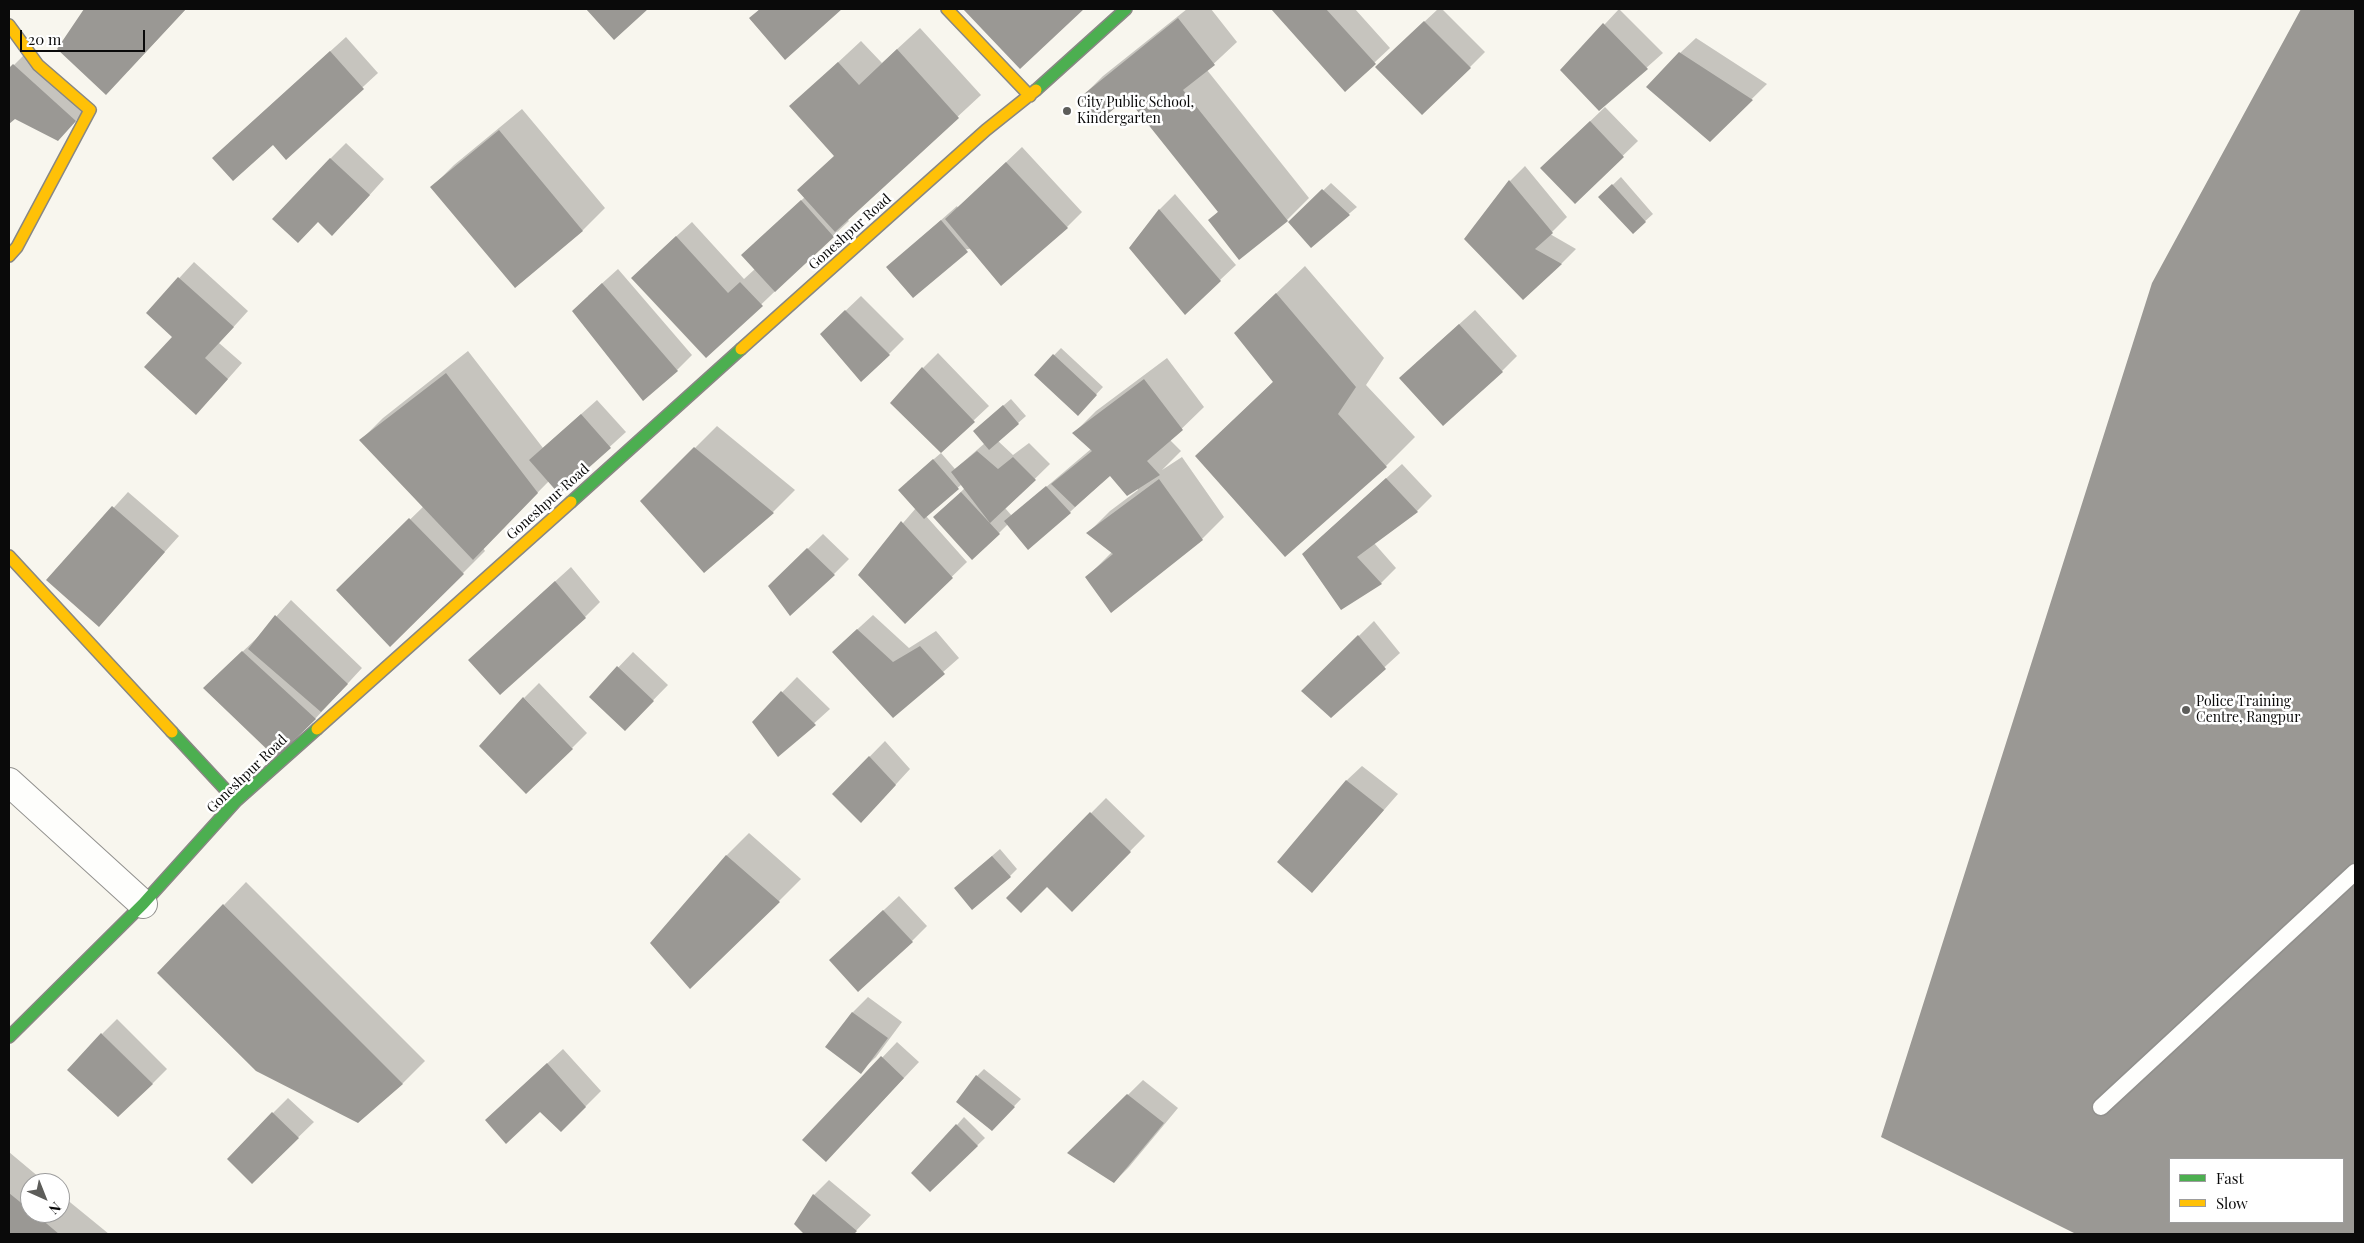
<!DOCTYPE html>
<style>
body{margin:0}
#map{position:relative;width:2364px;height:1243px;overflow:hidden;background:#f8f6ee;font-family:"Playfair Display",serif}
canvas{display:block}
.frame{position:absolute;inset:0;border:10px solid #0a0a0a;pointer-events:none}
.legend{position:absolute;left:2169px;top:1158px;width:175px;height:65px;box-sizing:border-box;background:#fff;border:1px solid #9d9d9d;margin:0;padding:6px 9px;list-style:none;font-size:15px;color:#0a0a0a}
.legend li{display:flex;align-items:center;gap:10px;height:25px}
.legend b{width:25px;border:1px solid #9d9d9d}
.north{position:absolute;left:20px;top:1173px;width:50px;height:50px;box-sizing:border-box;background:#fff;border:1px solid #9d9d9d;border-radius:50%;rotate:136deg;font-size:14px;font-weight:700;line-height:20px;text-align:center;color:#0a0a0a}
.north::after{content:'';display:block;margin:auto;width:18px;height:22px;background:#5d5d5a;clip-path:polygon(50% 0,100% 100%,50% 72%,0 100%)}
.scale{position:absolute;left:20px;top:30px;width:125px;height:22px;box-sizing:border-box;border:2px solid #0a0a0a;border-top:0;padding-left:6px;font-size:15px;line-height:18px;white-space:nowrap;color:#0a0a0a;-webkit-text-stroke:4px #fff;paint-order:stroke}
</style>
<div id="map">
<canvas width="2364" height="1243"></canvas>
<div class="frame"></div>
<ul class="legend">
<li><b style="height:6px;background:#4caf50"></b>Fast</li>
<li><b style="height:6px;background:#ffc107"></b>Slow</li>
</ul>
<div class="north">N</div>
<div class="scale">20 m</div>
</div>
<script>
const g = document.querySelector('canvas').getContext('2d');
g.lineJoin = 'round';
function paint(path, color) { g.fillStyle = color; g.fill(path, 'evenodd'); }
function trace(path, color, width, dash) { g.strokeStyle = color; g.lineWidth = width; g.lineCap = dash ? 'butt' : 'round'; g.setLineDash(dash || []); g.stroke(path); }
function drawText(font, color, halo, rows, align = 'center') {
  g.font = font + ' "Playfair Display",serif'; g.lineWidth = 5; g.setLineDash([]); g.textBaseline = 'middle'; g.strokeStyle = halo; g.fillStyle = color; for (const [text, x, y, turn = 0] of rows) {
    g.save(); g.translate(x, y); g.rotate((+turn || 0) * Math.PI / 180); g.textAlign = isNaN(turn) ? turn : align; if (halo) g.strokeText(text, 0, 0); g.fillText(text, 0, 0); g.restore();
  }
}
paint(new Path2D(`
 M 86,9 L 186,9 L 128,71 L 58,49 Z
 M 587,9 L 646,9 L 614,38 Z
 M 760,9 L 840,9 L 785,58 L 750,19 Z
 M 965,9 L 1083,9 L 1020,68 Z
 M 1187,9 L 1211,9 L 1237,42 L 1207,70 L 1309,198 L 1287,220 L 1209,220 L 1219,211 L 1127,96 L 1081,98 L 1103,76 Z
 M 1272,9 L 1355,9 L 1390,48 L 1345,90 Z
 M 1438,9 L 1442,9 L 1485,52 L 1470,67 L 1392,52 Z
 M 1619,9 L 1663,53 L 1599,110 L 1562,70 Z
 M 2302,9 L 2355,9 L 2355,1234 L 2078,1234 L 1882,1137 L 2153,284 ZM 2170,1159 L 2343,1159 L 2343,1222 L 2170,1222 Z
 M 920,28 L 981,95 L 847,219 L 849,221 L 833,236 L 706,357 L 648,262 L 692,222 L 744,279 L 755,269 L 758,240 L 805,197 L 835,155 L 791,106 L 861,41 L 882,63 Z
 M 346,37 L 378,73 L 286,158 L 273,143 L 229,143 Z
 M 1696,38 L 1767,84 L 1710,140 L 1680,53 Z
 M 29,50 L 90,105 L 73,124 L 15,117 L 9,122 L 9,70 Z
 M 1605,107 L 1638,141 L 1575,202 L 1557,153 Z
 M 522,109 L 605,208 L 583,230 L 515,287 L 432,187 L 454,165 Z
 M 346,143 L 384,179 L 348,219 L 330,159 Z
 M 1022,147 L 1082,212 L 1067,227 L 888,267 L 957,206 L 958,208 Z
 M 1525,166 L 1567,217 L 1550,234 L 1576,249 L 1561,264 L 1466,239 L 1510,181 Z
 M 1621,177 L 1653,214 L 1633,232 L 1600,197 Z
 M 1331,183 L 1357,207 L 1311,246 L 1290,222 Z
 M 1175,194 L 1236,265 L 1220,280 L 1130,247 L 1160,209 Z
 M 194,262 L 248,311 L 219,343 L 242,363 L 211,398 L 174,337 L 147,313 Z
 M 1305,266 L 1384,358 L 1366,385 L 1415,437 L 1386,466 L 1285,555 L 1196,456 L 1274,381 L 1264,305 Z
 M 618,269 L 692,355 L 677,370 L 588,296 Z
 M 861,296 L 904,339 L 889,354 L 821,334 Z
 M 1475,310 L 1517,356 L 1502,371 L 1416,363 Z
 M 1061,348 L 1103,387 L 1078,414 L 1035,375 Z
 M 468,351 L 543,448 L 597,400 L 626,432 L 559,493 L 549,481 L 483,548 L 485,551 L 463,573 L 360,568 L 424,506 L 361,440 L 383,418 Z
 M 938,353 L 989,406 L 941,451 L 923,368 Z
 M 1167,358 L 1204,407 L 1170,440 L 1181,451 L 1162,470 L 1182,457 L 1224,517 L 1202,539 L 1087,577 L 1112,552 L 1088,533 L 1110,511 L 1138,490 L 1137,488 L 1110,475 L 1070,512 L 1008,524 L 999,533 L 934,517 L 965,488 L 962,484 L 926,516 L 967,562 L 905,622 L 859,574 L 916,508 L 907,482 L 941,453 L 955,469 L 985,443 L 982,424 L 1011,399 L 1026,416 L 998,441 L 1013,455 L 1029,443 L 1050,464 L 1005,508 L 1012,516 L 1091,449 L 1074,433 L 1096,411 Z
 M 717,426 L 795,490 L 773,512 L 704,571 L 642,501 Z
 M 1402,464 L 1432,496 L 1417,511 L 1374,543 L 1396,568 L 1381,583 L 1342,608 L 1319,539 Z
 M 128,492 L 179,536 L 99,625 L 48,580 Z
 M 823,534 L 849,559 L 834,574 L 785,571 Z
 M 571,567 L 600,602 L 585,617 L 485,645 Z
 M 291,600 L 362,668 L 315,719 L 220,673 L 258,637 Z
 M 873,615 L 909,648 L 936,631 L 959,658 L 893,716 L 849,637 Z
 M 1374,621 L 1400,653 L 1331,716 L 1303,691 Z
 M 633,652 L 668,685 L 625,729 L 590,697 Z
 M 797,677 L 830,709 L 779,755 L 753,722 Z
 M 539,683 L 587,733 L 572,748 L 524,698 Z
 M 885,741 L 910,769 L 876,806 L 833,794 Z
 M 1362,766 L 1398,794 L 1312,892 L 1346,781 Z
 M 1106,798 L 1145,836 L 1072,910 L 1047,886 L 1007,898 Z
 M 749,833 L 801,879 L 779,901 L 652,943 L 727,855 Z
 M 1000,849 L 1017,869 L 1010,876 L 963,881 Z
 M 246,882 L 425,1061 L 402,1084 L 224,905 Z
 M 899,896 L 927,926 L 912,941 L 830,960 Z
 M 868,997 L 902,1022 L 876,1057 L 860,1072 L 827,1047 L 853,1012 Z
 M 117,1019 L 167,1069 L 152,1084 L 102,1034 Z
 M 897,1042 L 919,1062 L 841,1145 L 804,1140 Z
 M 563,1049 L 601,1091 L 561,1131 L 540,1110 L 502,1105 Z
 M 984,1069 L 1021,1099 L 992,1129 L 977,1076 Z
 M 1143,1080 L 1178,1108 L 1129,1167 L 1114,1182 L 1069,1153 Z
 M 288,1098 L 314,1122 L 252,1182 L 273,1113 Z
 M 964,1117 L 985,1138 L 930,1191 L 957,1125 Z
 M 9,1152 L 46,1183 L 30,1183 L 30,1213 L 60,1213 L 60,1194 L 109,1234 L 9,1234 Z
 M 829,1180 L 871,1215 L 853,1234 L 805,1234 L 796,1224 L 814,1195 Z`), '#0003');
paint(new Path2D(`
 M 84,9 L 186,9 L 106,95 L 57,49 Z
 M 586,9 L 648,9 L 614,40 Z
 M 760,9 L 842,9 L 785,60 L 749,18 Z
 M 963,9 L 1084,9 L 1020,69 Z
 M 1271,9 L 1326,9 L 1376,64 L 1345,92 Z
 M 2301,9 L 2355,9 L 2355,1234 L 2076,1234 L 1881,1137 L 2152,283 ZM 2170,1159 L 2343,1159 L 2343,1222 L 2170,1222 Z
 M 1178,18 L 1215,65 L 1183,90 L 1288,221 L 1239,260 L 1208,220 L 1218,212 L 1127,98 L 1098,122 L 1079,98 Z
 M 1424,21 L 1471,68 L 1422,115 L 1375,67 Z
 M 1603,23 L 1648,69 L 1599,111 L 1560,70 Z
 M 897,49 L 959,118 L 835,232 L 797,190 L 834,156 L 789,106 L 838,62 L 859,85 Z
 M 330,51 L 364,89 L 286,160 L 273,145 L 233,181 L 212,158 Z
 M 1679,52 L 1753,100 L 1710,142 L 1646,87 Z
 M 13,64 L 76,121 L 58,141 L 15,119 L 9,124 L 9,68 Z
 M 1590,121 L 1624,157 L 1575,204 L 1540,168 Z
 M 499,130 L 583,231 L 515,288 L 430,187 Z
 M 330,158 L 370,195 L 332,236 L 318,222 L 298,243 L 272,219 Z
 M 1006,162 L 1068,228 L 1001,286 L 945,219 Z
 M 1509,180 L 1553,233 L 1535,249 L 1562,264 L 1523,300 L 1464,239 Z
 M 1612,184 L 1646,222 L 1633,234 L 1598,197 Z
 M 1322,189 L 1350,215 L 1311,248 L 1288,222 Z
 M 801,200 L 834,237 L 775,292 L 741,255 Z
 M 1159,209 L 1221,281 L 1185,315 L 1129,248 Z
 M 941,220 L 968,252 L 913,298 L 886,267 Z
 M 676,236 L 728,293 L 740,282 L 763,306 L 706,358 L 631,278 Z
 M 178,277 L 234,327 L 205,358 L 228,379 L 196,415 L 144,367 L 172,337 L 146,313 Z
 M 602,283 L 678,371 L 643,401 L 572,311 Z
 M 1276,293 L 1356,387 L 1338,414 L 1387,467 L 1285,557 L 1195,456 L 1273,382 L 1234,333 Z
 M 845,310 L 890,355 L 861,382 L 820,334 Z
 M 1459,324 L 1503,372 L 1443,426 L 1399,378 Z
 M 1053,354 L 1097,395 L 1078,416 L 1034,375 Z
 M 922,367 L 975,422 L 941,453 L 890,403 Z
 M 446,373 L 538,493 L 473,560 L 359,440 Z
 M 1144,379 L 1183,430 L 1147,461 L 1160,475 L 1127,496 L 1110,476 L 1075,507 L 1051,484 L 1092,451 L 1072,433 Z
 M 1003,405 L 1019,424 L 989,450 L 973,431 Z
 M 581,414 L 611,448 L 559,494 L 529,460 Z
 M 694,447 L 774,513 L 704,573 L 640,501 Z
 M 977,451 L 998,469 L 1013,457 L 1036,480 L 990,523 L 951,472 Z
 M 933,459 L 959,489 L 924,519 L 898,490 Z
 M 1386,478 L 1418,512 L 1357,557 L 1382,584 L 1341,610 L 1302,554 Z
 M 1159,479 L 1203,540 L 1111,613 L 1085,577 L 1113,554 L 1086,533 Z
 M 1046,486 L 1071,513 L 1028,550 L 1004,521 Z
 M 961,492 L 1000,534 L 972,560 L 933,517 Z
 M 112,506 L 165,552 L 99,627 L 46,580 Z
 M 409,518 L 464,574 L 390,647 L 336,590 Z
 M 901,521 L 953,578 L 905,624 L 858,575 Z
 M 807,548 L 835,575 L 790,616 L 768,586 Z
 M 555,581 L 586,618 L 500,695 L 468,660 Z
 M 275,615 L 348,684 L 321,712 L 248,649 Z
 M 857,629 L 893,662 L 920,646 L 945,674 L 893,718 L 832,652 Z
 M 1358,635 L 1386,669 L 1331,718 L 1301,691 Z
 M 242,651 L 316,719 L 276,758 L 203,688 Z
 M 617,666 L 654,701 L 625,731 L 589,697 Z
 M 781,691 L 816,725 L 778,757 L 752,722 Z
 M 523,697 L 573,749 L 526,794 L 479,746 Z
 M 869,756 L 896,785 L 861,823 L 832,794 Z
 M 1346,780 L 1384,810 L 1312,893 L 1277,862 Z
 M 1090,812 L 1131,852 L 1072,912 L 1047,887 L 1021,913 L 1006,898 Z
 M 726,855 L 780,902 L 690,989 L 650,943 Z
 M 992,856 L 1011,877 L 972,910 L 954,888 Z
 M 223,904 L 403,1084 L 358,1123 L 256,1071 L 157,973 Z
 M 883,910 L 913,942 L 858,992 L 829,960 Z
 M 852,1012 L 888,1038 L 861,1074 L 825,1047 Z
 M 101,1033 L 153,1084 L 118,1117 L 67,1070 Z
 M 881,1056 L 904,1078 L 826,1162 L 802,1140 Z
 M 547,1063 L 586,1107 L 561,1132 L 540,1112 L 506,1144 L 485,1120 Z
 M 976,1075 L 1015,1107 L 992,1131 L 956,1102 Z
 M 1127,1094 L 1164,1123 L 1114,1183 L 1067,1153 Z
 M 272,1112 L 299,1138 L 252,1184 L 227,1159 Z
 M 956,1124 L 978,1146 L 930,1192 L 911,1173 Z
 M 9,1193 L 30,1210 L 30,1213 L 34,1213 L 59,1234 L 9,1234 Z
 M 813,1194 L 857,1231 L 854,1234 L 804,1234 L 794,1224 Z`), '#9a9894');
const lane = new Path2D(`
 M 2101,1107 L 2355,872`);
const street = new Path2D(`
 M 9,782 L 143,904`);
const fast = new Path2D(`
 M 1036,90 L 1126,9
 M 571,502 L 741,349
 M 172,732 L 236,801
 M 9,1037 L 143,904 L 236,801 L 317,729`);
const slow = new Path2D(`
 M 947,9 L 1030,96
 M 9,25 L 38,65 L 90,110 L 17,247 L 9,256
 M 741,349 L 986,130 L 1036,90
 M 9,556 L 172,732
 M 317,729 L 571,502`);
trace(lane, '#91908d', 19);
trace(street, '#91908d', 30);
trace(fast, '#888783', 14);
trace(slow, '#888783', 14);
trace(lane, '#fefefc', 16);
trace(street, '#fefefc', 28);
trace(fast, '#4caf50', 11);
trace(slow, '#ffc107', 11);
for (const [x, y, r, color] of [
 [1067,111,5,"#5d5d5a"],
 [2186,710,5,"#5d5d5a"]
]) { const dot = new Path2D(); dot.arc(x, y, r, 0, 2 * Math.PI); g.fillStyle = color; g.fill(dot); trace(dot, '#fff', 2); }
drawText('14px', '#0a0a0a', '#fff', [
 ["City Public School,",1077,103],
 ["Kindergarten",1077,119],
 ["Police Training",2196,702],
 ["Centre, Rangpur",2196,718]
], 'left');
drawText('14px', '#0a0a0a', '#fff', [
 ["Goneshpur Road",850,232,-42],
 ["Goneshpur Road",548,502,-42],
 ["Goneshpur Road",247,774,-44]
]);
</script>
